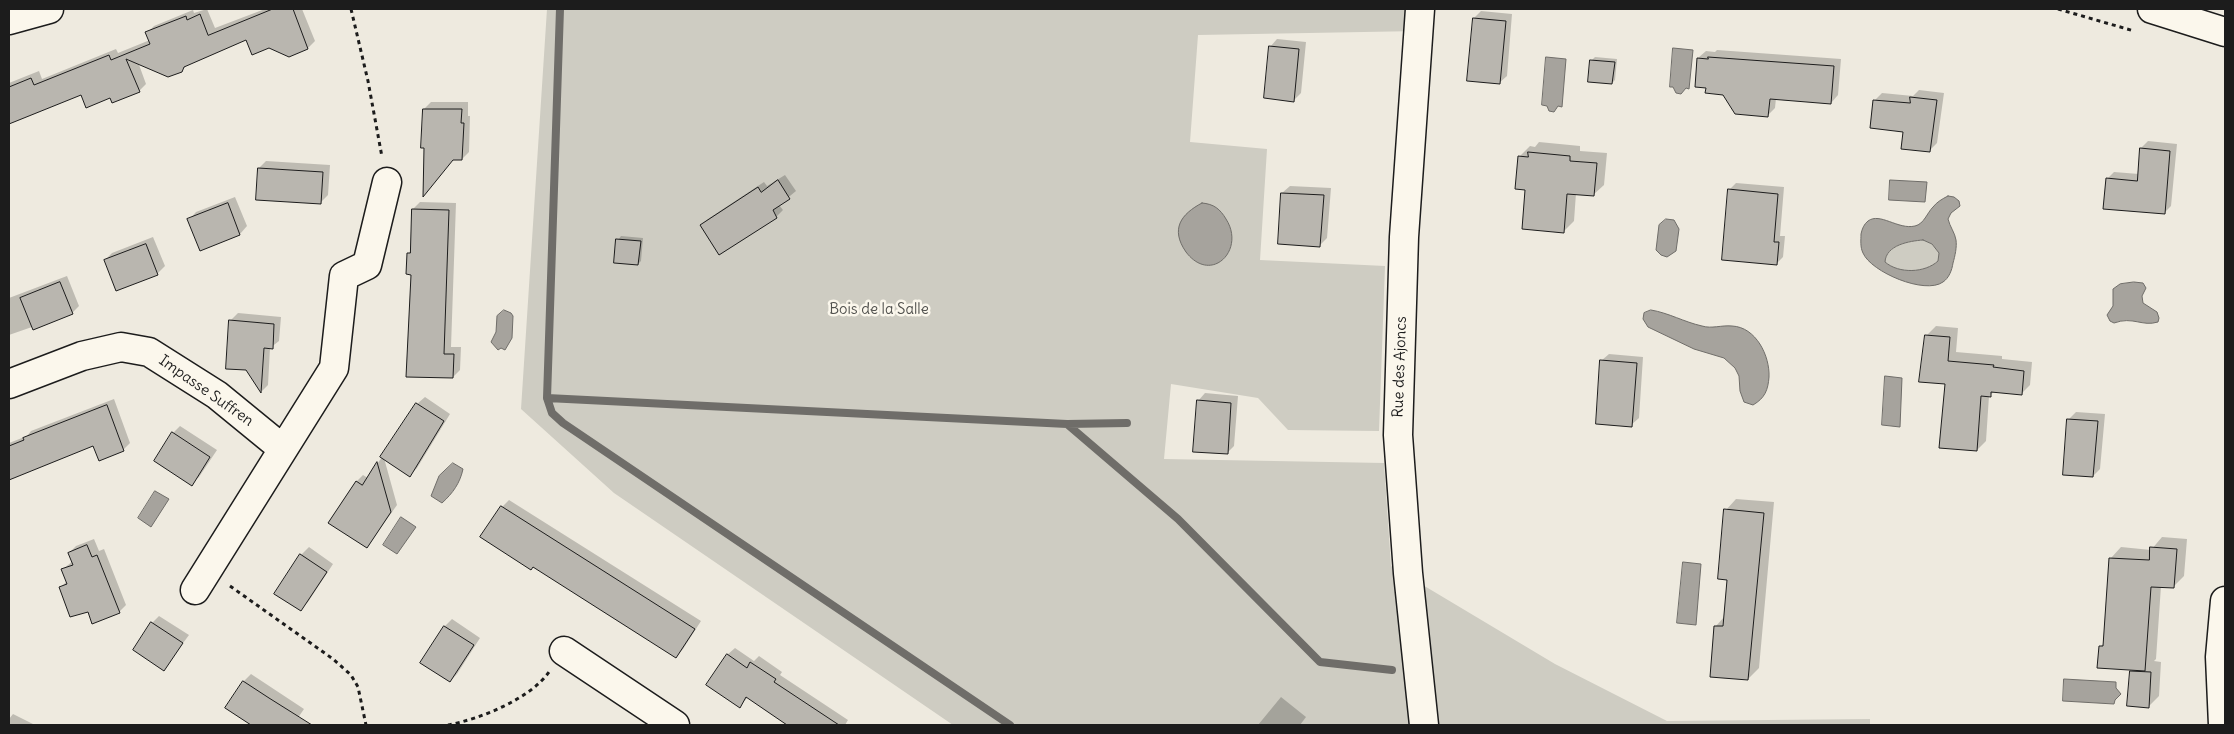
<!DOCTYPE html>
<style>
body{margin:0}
#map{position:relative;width:2234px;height:734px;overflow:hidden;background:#eeeadf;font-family:Delius,sans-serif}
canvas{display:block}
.frame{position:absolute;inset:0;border:10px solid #1c1c1c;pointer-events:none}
</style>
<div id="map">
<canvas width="2234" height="734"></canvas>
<div class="frame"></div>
</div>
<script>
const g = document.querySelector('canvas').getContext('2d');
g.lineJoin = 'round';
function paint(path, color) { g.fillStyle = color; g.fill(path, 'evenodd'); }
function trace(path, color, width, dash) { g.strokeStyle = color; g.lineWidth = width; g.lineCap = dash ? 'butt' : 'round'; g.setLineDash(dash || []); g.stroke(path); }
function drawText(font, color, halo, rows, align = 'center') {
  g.font = font + ' Delius,sans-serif'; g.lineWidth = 5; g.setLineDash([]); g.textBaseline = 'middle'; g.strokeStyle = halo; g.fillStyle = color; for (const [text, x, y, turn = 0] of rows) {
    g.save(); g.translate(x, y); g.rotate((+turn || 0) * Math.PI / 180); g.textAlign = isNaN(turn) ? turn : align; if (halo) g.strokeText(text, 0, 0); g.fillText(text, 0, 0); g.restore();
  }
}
paint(new Path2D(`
 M 547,9 L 1420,9 L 1419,31 L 1198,35 L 1190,142 L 1267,149 L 1260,260 L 1385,266 L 1379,431 L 1288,430 L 1258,398 L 1171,384 L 1164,459 L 1384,463 L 1391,566 L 1555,664 L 1667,721 L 1870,719 L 1870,725 L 953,725 L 614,493 L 521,409 Z
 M 1923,240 L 1932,244 L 1939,253 L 1938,261 C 1925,273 1899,274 1885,262 C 1887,245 1909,241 1923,240 Z`), '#ceccc2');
const water = new Path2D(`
 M 1673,48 L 1693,50 L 1689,89 L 1686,88 L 1681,94 L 1676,93 L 1673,87 L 1670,87 Z
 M 1546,57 L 1566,59 L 1562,107 L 1558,106 L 1554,112 L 1549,111 L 1547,106 L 1542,105 Z
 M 1890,180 L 1927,182 L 1925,202 L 1889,200 Z
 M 1948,196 L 1954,197 L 1959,201 L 1960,206 L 1951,213 L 1948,219 C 1950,227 1955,233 1956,240 C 1957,247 1955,256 1953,263 C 1952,270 1949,278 1943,282 C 1925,295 1871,272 1863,253 C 1860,247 1861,240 1861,234 C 1862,229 1864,224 1868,221 C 1880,212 1898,230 1915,226 C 1924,224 1927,213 1933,207 C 1937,202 1942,199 1948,196 ZM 1923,240 L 1932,244 L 1939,253 L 1938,261 C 1925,273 1899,274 1885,262 C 1886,245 1909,241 1923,240 Z
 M 1202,203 C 1214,204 1220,209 1226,219 C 1246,250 1211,285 1186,252 C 1170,229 1181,214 1202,203 Z
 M 1666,219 L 1674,220 L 1679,229 L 1676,251 L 1667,257 L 1661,255 L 1656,250 L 1659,225 Z
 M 2134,282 L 2143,283 L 2146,288 L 2142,296 L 2143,303 L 2157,312 L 2159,318 L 2158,322 C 2142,327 2133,316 2114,323 L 2110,321 L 2107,315 L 2113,306 L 2113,289 L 2120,284 Z
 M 504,310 L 511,313 L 513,316 L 512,338 L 505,350 L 501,348 L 498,350 L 491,342 L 496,332 L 497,316 Z
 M 1651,310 C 1669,313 1684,322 1702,326 C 1712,329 1721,325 1732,326 C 1756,327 1770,356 1769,377 C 1768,390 1765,398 1753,405 L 1744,402 L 1740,391 L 1739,376 L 1735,368 L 1724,358 L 1694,349 L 1648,327 L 1643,319 L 1644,313 Z
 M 1885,376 L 1902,378 L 1900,427 L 1882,425 Z
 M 453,463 L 463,469 C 460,483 453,493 442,503 L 431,496 L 439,476 Z
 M 155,491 L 169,499 L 151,527 L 138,518 Z
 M 401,517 L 416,527 L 397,554 L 383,545 Z
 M 1683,562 L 1701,564 L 1696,625 L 1677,623 Z
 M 2064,679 L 2116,682 L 2116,688 L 2121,694 L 2115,700 L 2114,704 L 2063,701 Z`);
paint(water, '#a6a39d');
trace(water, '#6f6d69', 1);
paint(new Path2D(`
 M 207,9 L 215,28 L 265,9 L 302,9 L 315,41 L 308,48 L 289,56 L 247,38 L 188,64 L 181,71 L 138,62 L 146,84 L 139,91 L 110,96 L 81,93 L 9,122 L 9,83 L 39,71 L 42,79 L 116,49 L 118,53 L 150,40 L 147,33 L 154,26 L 193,10 L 194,13 Z
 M 1481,11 L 1512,14 L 1507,76 L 1499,83 L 1474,18 Z
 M 1277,39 L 1306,42 L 1301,93 L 1294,100 L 1270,47 Z
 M 1717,50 L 1841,59 L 1838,95 L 1831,103 L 1776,98 L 1775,108 L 1768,115 L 1708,86 L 1698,58 L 1706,51 L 1715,52 Z
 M 1595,57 L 1617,59 L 1615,80 L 1612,83 L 1591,61 Z
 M 1919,90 L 1944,93 L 1937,143 L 1930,150 L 1904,131 L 1875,100 L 1882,93 L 1913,96 Z
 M 431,102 L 468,102 L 468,116 L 470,116 L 469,152 L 462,159 L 424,109 Z
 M 2148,141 L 2177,144 L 2171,206 L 2164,213 L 2107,179 L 2114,172 L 2139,174 L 2141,148 Z
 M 1539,142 L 1580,146 L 1580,151 L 1607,153 L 1604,185 L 1593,195 L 1576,193 L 1574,221 L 1563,232 L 1526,188 L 1519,157 L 1530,146 L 1535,147 Z
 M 266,161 L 330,165 L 328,195 L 321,202 L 259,168 Z
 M 785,175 L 796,191 L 779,205 L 783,210 L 776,217 L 720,254 L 701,225 L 708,219 L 764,182 L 767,186 Z
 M 1736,183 L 1784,187 L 1780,236 L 1785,236 L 1783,257 L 1777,263 L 1729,190 Z
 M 1290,186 L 1331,188 L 1327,238 L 1320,245 L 1282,193 Z
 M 235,197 L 247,226 L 240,234 L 200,249 L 189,220 L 196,212 Z
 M 420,202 L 456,203 L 451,347 L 461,347 L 460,370 L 453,377 L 413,273 L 408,254 L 411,251 L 413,209 Z
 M 621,236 L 643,238 L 641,261 L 638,264 L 618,240 Z
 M 153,237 L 165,266 L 157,274 L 105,260 L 112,253 Z
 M 67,276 L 79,306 L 72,313 L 9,335 L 9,298 Z
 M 238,313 L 281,317 L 279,341 L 270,348 L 268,385 L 262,391 L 246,369 L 230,321 Z
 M 1936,326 L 1958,328 L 1956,352 L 2002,356 L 2002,359 L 2032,362 L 2030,385 L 2021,394 L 1995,391 L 1989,396 L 1986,441 L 1977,450 L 1927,335 Z
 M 1609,354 L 1643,357 L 1639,418 L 1631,425 L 1601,361 Z
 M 1205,393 L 1238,396 L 1234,446 L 1227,453 L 1198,401 Z
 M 425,397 L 450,414 L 417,468 L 410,475 L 384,458 L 397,505 L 367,547 L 330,523 L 357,481 L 363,475 L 368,478 L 417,404 Z
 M 114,399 L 130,443 L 123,450 L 94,444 L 9,479 L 9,443 L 27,436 L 31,431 Z
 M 2076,412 L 2105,414 L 2100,469 L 2093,476 L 2069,419 Z
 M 180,426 L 217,450 L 199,477 L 191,484 L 173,433 Z
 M 1736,499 L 1774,502 L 1759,668 L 1748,679 L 1716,626 L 1725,616 L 1729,579 L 1726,510 Z
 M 509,500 L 701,621 L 683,649 L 676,657 L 502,507 Z
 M 2162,537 L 2187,539 L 2184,576 L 2173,587 L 2161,586 L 2156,659 L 2154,661 L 2161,662 L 2159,696 L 2148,707 L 2131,672 L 2133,669 L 2100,647 L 2105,642 L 2111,558 L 2121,547 L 2151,550 Z
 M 94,539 L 99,551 L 104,549 L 126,605 L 119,612 L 88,611 L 61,587 L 67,581 L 63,569 L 73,561 L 69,553 L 76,546 Z
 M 309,547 L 333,564 L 308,602 L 300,609 L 276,593 L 301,555 Z
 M 159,616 L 189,635 L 164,669 L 152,623 Z
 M 452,619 L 480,638 L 457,674 L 450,681 L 422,662 L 445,626 Z
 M 735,648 L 754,661 L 759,656 L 782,672 L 780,675 L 848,720 L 845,725 L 785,725 L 787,723 L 748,697 L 740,706 L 727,655 Z
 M 251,674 L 304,709 L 293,725 L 254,725 L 227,708 L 244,681 Z
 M 1281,697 L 1306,717 L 1300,725 L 1258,725 Z
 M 13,714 L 35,725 L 9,725 L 9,719 Z`), '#0003');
trace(new Path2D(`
 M 560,9 L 547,398 L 552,413 L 563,423 L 1010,725
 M 547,398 L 1067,424 L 1178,519 L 1320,662 L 1392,670
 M 1067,424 L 1127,423`), '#6f6d69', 8);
const building = new Path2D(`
 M 273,9 L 293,9 L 308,49 L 289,57 L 269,48 L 252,55 L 246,40 L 184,67 L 182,72 L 168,77 L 126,59 L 140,92 L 112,103 L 110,98 L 86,108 L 81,95 L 9,124 L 9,87 L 31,78 L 34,85 L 109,55 L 111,60 L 150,44 L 145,32 L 186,16 L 187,20 L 200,14 L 208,35 Z
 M 1473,18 L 1506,21 L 1500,84 L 1467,81 Z
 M 1269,46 L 1299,49 L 1294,102 L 1264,98 Z
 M 1708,57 L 1834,66 L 1831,104 L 1770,99 L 1768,117 L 1735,114 L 1723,95 L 1705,93 L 1706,88 L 1695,87 L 1697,58 L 1708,59 Z
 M 1590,60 L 1615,62 L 1612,84 L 1588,82 Z
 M 1910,97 L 1937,100 L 1930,152 L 1901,149 L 1903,132 L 1870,128 L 1873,100 L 1910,103 Z
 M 423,109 L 462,109 L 461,123 L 464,123 L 462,160 L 453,160 L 423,197 L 424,148 L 421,148 Z
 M 2140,148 L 2170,151 L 2165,214 L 2103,209 L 2106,178 L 2137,181 Z
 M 1528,152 L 1570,156 L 1570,161 L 1597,163 L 1594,196 L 1567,194 L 1564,233 L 1522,229 L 1525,190 L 1515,189 L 1518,156 L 1528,157 Z
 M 258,168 L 323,172 L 321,204 L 256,200 Z
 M 778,180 L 790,199 L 773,210 L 777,218 L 719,255 L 700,225 L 758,187 L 761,192 Z
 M 1728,189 L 1778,194 L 1774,242 L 1779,242 L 1777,265 L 1722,260 Z
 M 1281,193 L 1324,195 L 1320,247 L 1278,244 Z
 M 228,203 L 240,235 L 200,251 L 187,219 Z
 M 412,209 L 449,210 L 444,354 L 454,354 L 453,378 L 406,377 L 411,275 L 406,274 L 407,253 L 410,253 Z
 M 616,239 L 641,241 L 638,265 L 614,263 Z
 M 146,244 L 158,275 L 116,291 L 104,260 Z
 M 60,282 L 73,314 L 33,330 L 20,298 Z
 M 229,320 L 274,324 L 273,349 L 264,348 L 261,393 L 246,370 L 226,369 Z
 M 1925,335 L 1950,337 L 1948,361 L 1994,365 L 1993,367 L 2024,371 L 2022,395 L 1991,392 L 1991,397 L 1981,396 L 1977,451 L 1939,448 L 1945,384 L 1919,382 Z
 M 1600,360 L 1637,363 L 1632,427 L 1596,424 Z
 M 1197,400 L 1231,403 L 1228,454 L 1193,452 Z
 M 416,403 L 444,421 L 410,477 L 380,457 Z
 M 107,405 L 124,451 L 99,461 L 93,446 L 9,480 L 9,446 L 24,440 L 23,438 Z
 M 2067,419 L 2098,421 L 2093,477 L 2063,475 Z
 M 172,432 L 210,457 L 192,486 L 154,461 Z
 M 377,462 L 391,512 L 367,548 L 328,523 L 356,481 L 362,485 Z
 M 501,506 L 695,629 L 676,658 L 533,567 L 531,570 L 480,537 Z
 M 1724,509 L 1764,513 L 1748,680 L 1710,677 L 1714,626 L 1723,626 L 1727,580 L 1718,579 Z
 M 87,545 L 92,557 L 97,555 L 120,613 L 92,624 L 88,612 L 70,617 L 59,587 L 67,584 L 61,569 L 73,565 L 68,553 Z
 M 2150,547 L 2177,549 L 2174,588 L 2151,587 L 2145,671 L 2097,668 L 2099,646 L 2103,646 L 2109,558 L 2149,560 Z
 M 300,554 L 327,572 L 301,611 L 274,594 Z
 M 151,622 L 183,643 L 164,671 L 133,650 Z
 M 444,626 L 474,645 L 450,682 L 420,663 Z
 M 727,654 L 747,668 L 750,662 L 776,679 L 774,682 L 839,725 L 787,725 L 746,697 L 740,708 L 706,685 Z
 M 2130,671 L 2151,672 L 2149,708 L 2127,706 Z
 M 243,681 L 269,698 L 312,725 L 251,725 L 225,708 Z`);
paint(building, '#b9b6af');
trace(building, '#1c1c1c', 1);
const minor = new Path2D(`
 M 1420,9 L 1404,237 L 1398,435 L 1408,573 L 1424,725
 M 2152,9 L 2225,32
 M 9,20 L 49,9
 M 9,384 L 82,356 L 121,347 L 149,352 L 217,395 L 283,449
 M 195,590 L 334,368 L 344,276 L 367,265 L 387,182
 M 564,651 L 675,725
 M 2223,725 L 2220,657 L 2225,601`);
trace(minor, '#1c1c1c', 31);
trace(new Path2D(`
 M 351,9 L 368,81 L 382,157
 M 2058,9 L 2134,31
 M 230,586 L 333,659 L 351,675 L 358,687 L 366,725
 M 448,725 C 480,719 530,699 549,672`), '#1c1c1c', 3, [4, 4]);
trace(minor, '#fbf7ec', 28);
drawText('15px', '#51514e', '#fbf7ec', [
 ["Bois de la Salle",879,310]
]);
drawText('15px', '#1c1c1c', '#fbf7ec', [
 ["Rue des Ajoncs",1400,367,-88],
 ["Impasse Suffren",206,391,35]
]);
</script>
